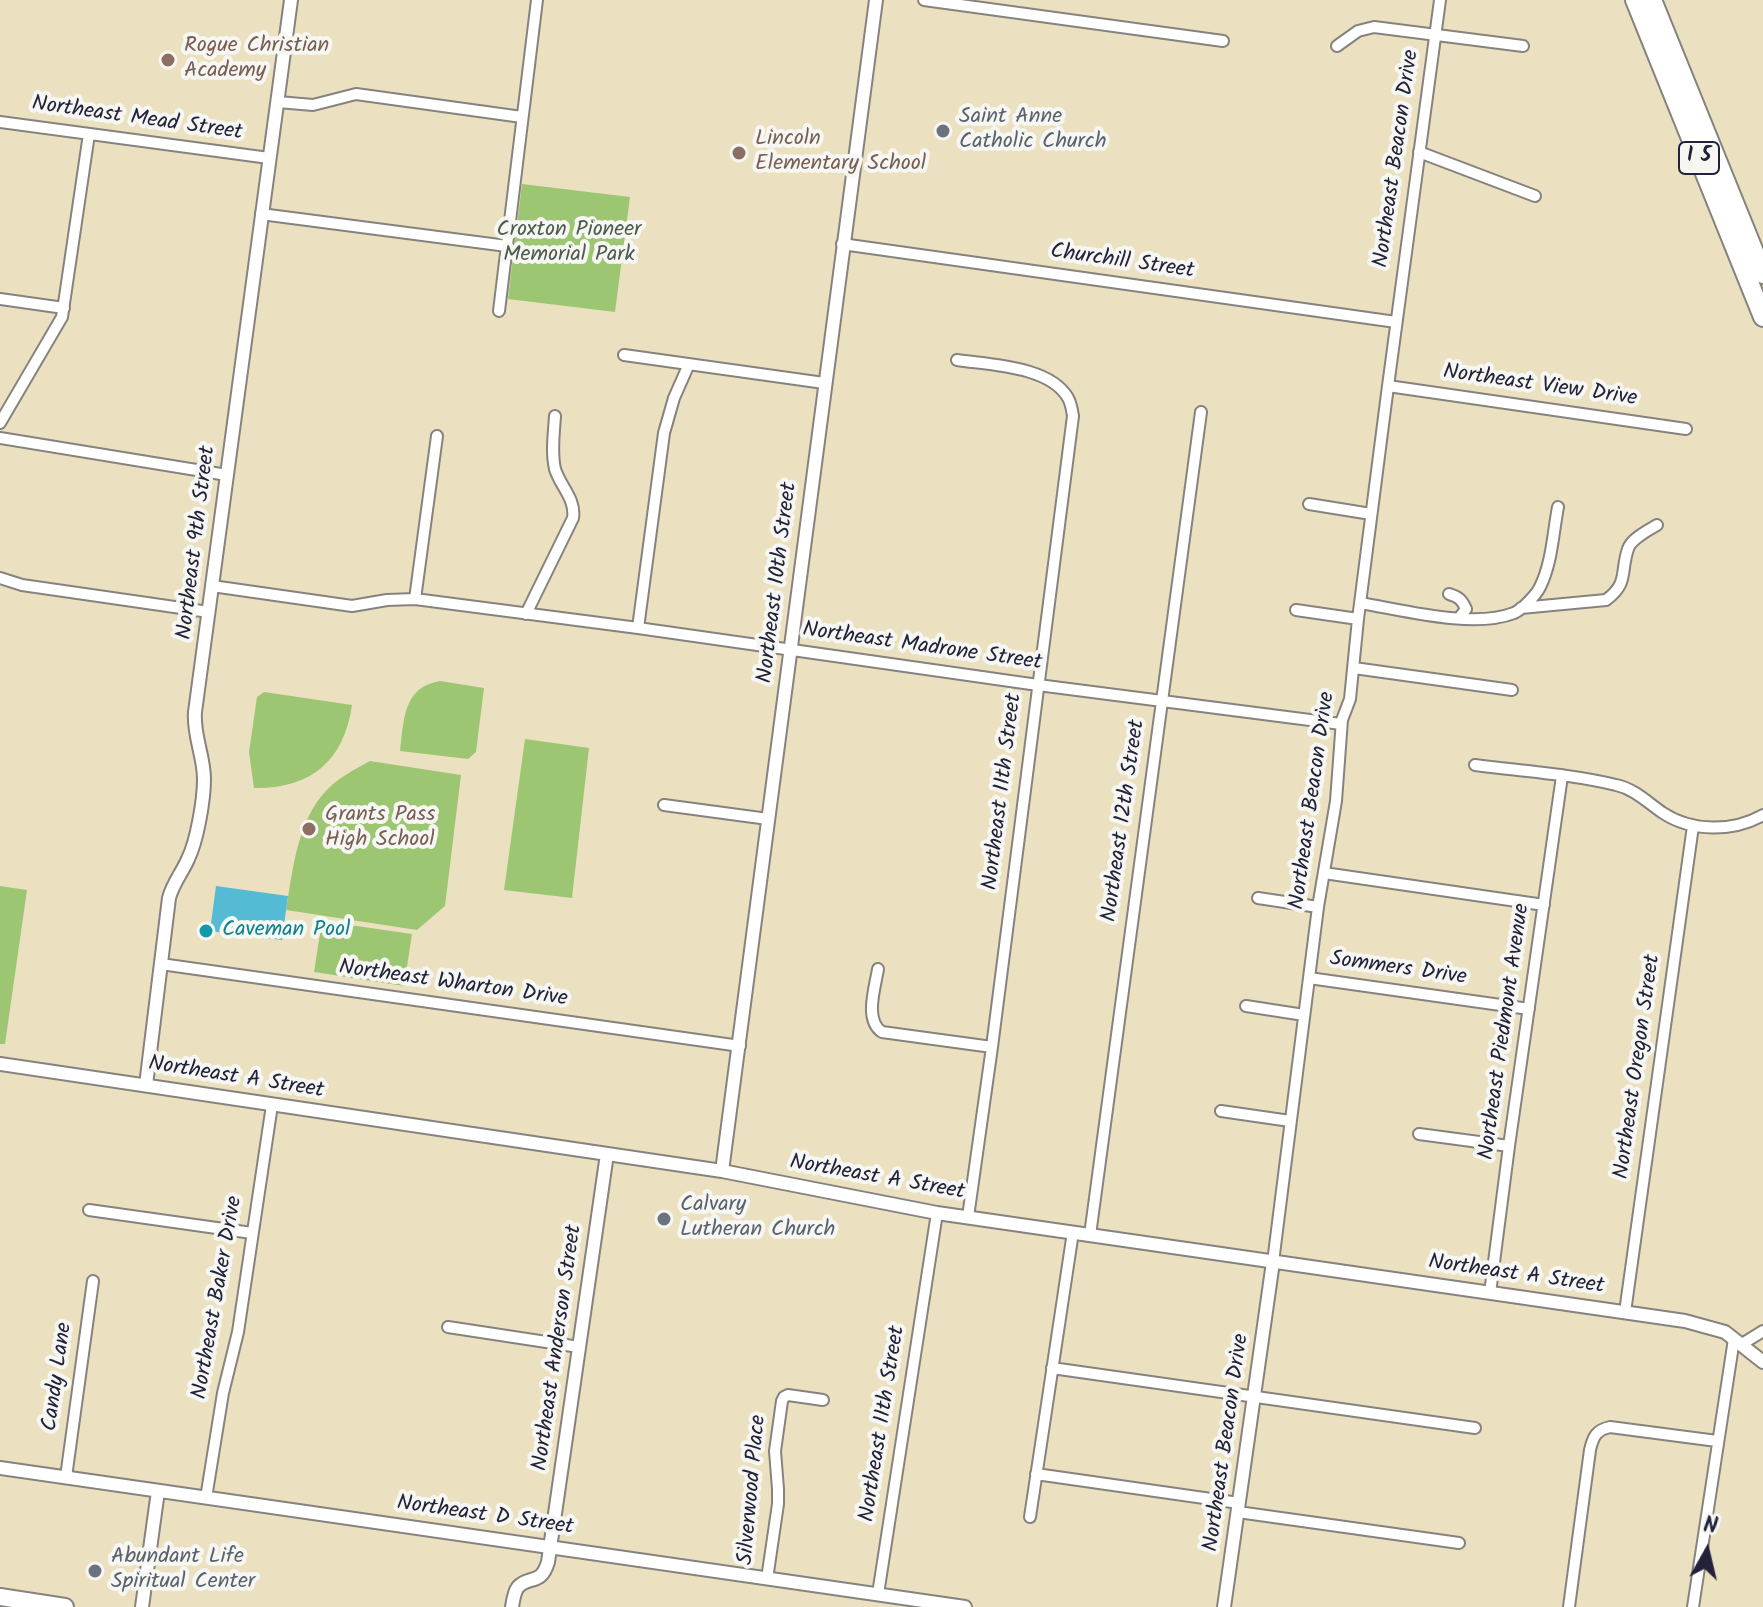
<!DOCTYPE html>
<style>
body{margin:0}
#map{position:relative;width:1763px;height:1607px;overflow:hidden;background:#ebe1c1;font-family:Kalam,sans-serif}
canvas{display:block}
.north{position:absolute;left:1667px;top:1511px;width:80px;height:80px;-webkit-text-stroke:6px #f6f6f2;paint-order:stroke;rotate:8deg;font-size:22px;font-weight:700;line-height:32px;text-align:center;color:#22223b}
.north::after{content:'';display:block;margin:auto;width:28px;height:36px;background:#22223b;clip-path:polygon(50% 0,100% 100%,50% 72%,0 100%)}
</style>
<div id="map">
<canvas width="1763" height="1607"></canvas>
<div class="north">N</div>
</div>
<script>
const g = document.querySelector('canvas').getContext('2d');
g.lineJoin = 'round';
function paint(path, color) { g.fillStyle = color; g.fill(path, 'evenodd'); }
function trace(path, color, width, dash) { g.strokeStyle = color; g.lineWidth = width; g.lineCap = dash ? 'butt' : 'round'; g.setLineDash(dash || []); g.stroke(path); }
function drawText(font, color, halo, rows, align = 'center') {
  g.font = font + ' Kalam,sans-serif'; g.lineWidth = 8; g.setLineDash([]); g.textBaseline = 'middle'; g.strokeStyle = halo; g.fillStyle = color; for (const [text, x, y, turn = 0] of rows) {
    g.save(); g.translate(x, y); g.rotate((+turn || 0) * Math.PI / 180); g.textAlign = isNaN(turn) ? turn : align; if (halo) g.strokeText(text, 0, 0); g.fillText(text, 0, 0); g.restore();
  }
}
paint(new Path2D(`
 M 522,184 L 630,197 L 615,312 L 508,299 Z
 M 440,681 L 484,688 L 476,752 L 468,759 L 400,751 C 404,720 403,687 440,681 Z
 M 264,692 L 352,705 C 344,761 311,789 254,788 L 249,752 L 257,697 Z
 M 525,739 L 589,748 L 572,898 L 504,890 Z
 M 370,761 L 461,775 L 445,906 L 417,930 L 286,910 C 293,867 298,814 333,784 C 344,775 357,768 370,761 Z
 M 0,886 L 27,890 L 5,1044 L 0,1044 Z
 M 322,921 L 412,934 L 404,986 L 314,972 Z`), '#9cc672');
paint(new Path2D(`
 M 216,886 L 288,896 L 282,940 L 210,931 Z`), '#55bad3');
const minor = new Path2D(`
 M 924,0 L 1223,41
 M 1337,46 L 1358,31 L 1374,27 L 1523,46
 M 278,102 L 313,105 L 356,94 L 522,117
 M 0,122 L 269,158
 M 1419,152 L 1535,196
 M 261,214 L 507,246
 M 842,244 L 1396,322
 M 0,299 L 64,308
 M 499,311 L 537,0
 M 624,355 L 824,383
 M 957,360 C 990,365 1050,366 1068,398 C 1071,403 1072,410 1073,416 L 992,1047 L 968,1217
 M 1388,386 L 1686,429
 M 0,423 L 62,317 L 89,134
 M 0,438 L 227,475
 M 1309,504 L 1371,514
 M 0,578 L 22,585 L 209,612
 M 212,586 L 352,606 L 387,600 L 415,599 L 638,628 L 1038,685 L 1341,724
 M 1449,594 C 1459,597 1462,600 1466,609 L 1459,618
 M 415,599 L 437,436
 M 1360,603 C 1403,610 1473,629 1514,613 C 1523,609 1536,595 1540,587 C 1552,563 1553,533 1558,507
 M 1521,608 L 1606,600 C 1629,583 1620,572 1628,549 C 1631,539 1647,531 1657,525
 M 1296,610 L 1358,619
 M 526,614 L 573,518 C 576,499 560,486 555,469 C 551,452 554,433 555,416
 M 638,628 L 664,433 L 674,398 L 689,364
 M 1354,668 L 1512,690
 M 1475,765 C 1522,771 1570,774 1616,785 C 1635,789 1648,803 1663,813 C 1692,832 1733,832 1763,815
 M 664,805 L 768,819
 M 1324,873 L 1544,905
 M 1258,898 L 1318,907
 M 161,964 L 740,1046
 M 878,969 C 875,988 864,1020 882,1032 L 992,1047
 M 1309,978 L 1529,1009
 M 1246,1006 L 1304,1015
 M 1221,1111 L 1290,1121
 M 1419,1134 L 1509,1146
 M 89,1210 L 252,1233
 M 1090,1235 L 1201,412
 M 1273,1262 L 1318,907 L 1336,801 L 1342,720 L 1350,699 L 1358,619 L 1388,386 L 1440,0
 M 1490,1293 L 1509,1146 L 1562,776
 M 1625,1312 L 1693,826
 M 448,1327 L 579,1347
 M 1742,1344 L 1763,1331
 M 1052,1368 L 1475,1428
 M 1036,1474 L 1239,1503
 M 66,1477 L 93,1281
 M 206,1498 L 223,1393 L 238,1332 L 272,1105
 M 1238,1512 L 1459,1543
 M 1030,1517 L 1073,1232
 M 767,1579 L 778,1504 L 778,1489 L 775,1451 L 782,1401 L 784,1397 L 788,1395 L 823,1400
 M 878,1594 L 937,1213
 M 1569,1607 L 1590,1450 C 1593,1437 1596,1430 1610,1427 L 1717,1441
 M 1693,1607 L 1734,1339`);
const tertiary = new Path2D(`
 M 0,1064 L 722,1171 L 937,1213 L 1685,1321 L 1725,1332 L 1763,1362
 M 146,1085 L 169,898 C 173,883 182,873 188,859 C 197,841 204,800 204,779 C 204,756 193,735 195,712 L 291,0
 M 722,1171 C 776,781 822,390 876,0
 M 0,1468 L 965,1607
 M 142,1607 L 158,1491
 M 512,1607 C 513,1601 514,1592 518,1587 C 529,1575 541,1586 548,1562 L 607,1154
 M 1224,1607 L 1273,1262`);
const primary = new Path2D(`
 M 0,1597 L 65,1607`);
const motorway = new Path2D(`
 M 1635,0 L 1763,317
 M 1652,0 L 1763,274`);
trace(minor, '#86827e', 14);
trace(tertiary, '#86827e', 16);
trace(primary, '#86827e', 20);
trace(motorway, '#86827e', 22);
trace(minor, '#fff', 10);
trace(tertiary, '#fff', 12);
trace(primary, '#fff', 16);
trace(motorway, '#fff', 18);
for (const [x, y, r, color] of [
 [168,60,8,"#8d6e63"],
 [943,131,8,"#6b7280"],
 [739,153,8,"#8d6e63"],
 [309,829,8,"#8d6e63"],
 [206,931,8,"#0f9aa8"],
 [664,1219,8,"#6b7280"],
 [95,1571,8,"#6b7280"]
]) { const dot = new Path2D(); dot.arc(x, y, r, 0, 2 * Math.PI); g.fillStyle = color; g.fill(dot); trace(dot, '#f6f6f2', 3); }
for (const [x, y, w] of [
 [1699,158,40]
]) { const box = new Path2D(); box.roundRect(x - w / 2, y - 16, w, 32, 6); g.fillStyle = '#f6f6f2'; g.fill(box); trace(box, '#22223b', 2); }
drawText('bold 20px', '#22223b', null, [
 ["I 5",1699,158]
]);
drawText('22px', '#785e54', '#f6f6f2', [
 ["Rogue Christian",184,47],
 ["Academy",184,72],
 ["Lincoln",755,140],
 ["Elementary School",755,165],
 ["Grants Pass",325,816],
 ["High School",325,841]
], 'left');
drawText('22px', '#5b616d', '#f6f6f2', [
 ["Saint Anne",959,118],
 ["Catholic Church",959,143],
 ["Calvary",680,1206],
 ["Lutheran Church",680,1231],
 ["Abundant Life",111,1558],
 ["Spiritual Center",111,1583]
], 'left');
drawText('22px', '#22223b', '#f6f6f2', [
 ["Northeast Mead Street",137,120,8],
 ["Northeast Beacon Drive",1398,159,-82],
 ["Churchill Street",1122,263,8],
 ["Northeast View Drive",1540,387,8],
 ["Northeast 9th Street",198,543,-83],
 ["Northeast 10th Street",779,583,-83],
 ["Northeast Madrone Street",922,648,8],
 ["Northeast 11th Street",1004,792,-83],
 ["Northeast Beacon Drive",1314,801,-82],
 ["Northeast 12th Street",1125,821,-82],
 ["Sommers Drive",1398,970,8],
 ["Northeast Wharton Drive",453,985,8],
 ["Northeast Piedmont Avenue",1506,1032,-82],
 ["Northeast Oregon Street",1639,1067,-82],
 ["Northeast A Street",236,1079,9],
 ["Northeast A Street",877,1179,10],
 ["Northeast A Street",1516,1276,8],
 ["Northeast Baker Drive",219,1298,-80],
 ["Northeast Anderson Street",559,1348,-82],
 ["Candy Lane",59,1377,-82],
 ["Northeast 11th Street",884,1424,-81],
 ["Northeast Beacon Drive",1228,1443,-82],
 ["Silverwood Place",754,1490,-85],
 ["Northeast D Street",485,1517,8]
]);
drawText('22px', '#4d5b4e', '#f6f6f2', [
 ["Croxton Pioneer",569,231],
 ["Memorial Park",569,256]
]);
drawText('22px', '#0d838f', '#f6f6f2', [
 ["Caveman Pool",222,931]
], 'left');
</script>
